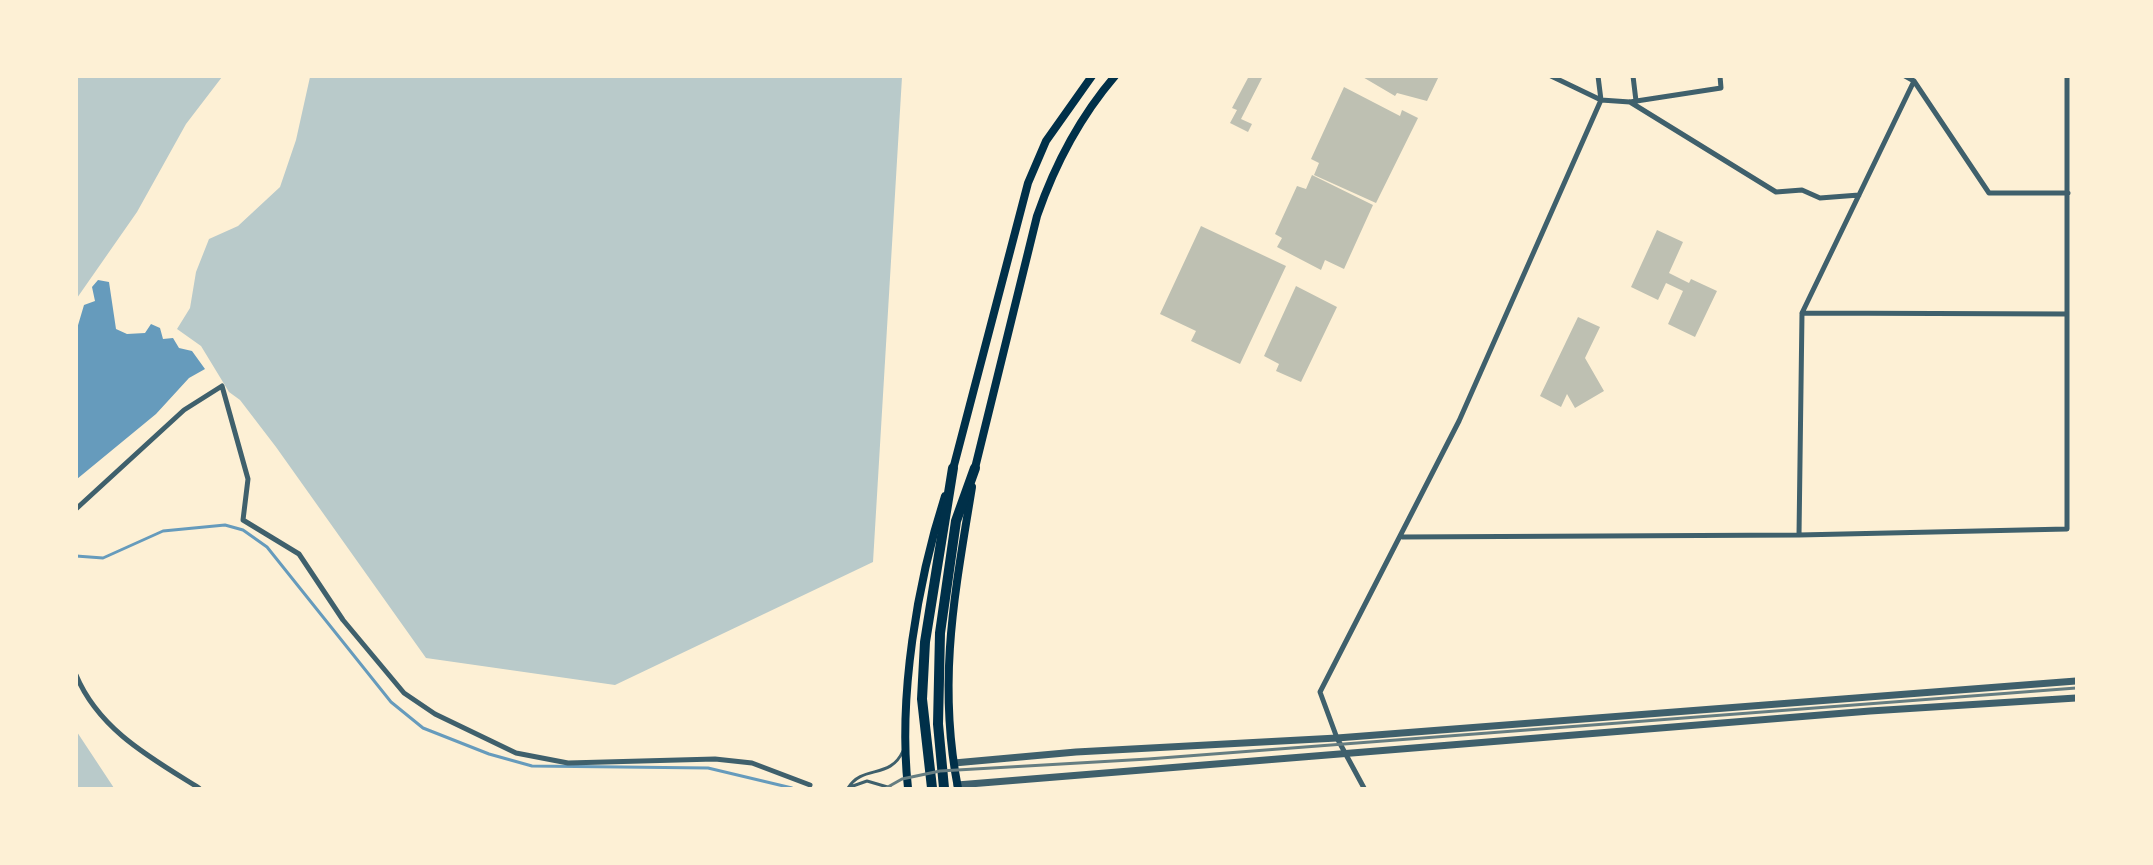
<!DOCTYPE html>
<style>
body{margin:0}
#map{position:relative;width:2153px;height:865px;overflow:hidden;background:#fdf0d5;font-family:Poppins,sans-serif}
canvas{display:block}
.frame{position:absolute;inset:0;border:78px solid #fdf0d5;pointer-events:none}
</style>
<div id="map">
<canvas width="2153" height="865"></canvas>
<div class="frame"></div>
</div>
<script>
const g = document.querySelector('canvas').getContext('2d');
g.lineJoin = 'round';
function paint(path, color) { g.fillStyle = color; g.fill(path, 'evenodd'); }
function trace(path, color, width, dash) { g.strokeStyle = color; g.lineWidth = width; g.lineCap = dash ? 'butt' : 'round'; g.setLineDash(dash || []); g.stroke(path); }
paint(new Path2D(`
 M 77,76 L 222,77 L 186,124 L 137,212 L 77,298 Z
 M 310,77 L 902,77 L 873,562 L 615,685 L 426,658 L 276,447 L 240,400 L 229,392 L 201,346 L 177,329 L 190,308 L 196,272 L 209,239 L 238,226 L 280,187 L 296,140 Z
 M 76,732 L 77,732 L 114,788 L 77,788 Z`), '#b9caca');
paint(new Path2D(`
 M 98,280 L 109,282 L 116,329 L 127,334 L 145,333 L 151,324 L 160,328 L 163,339 L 173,338 L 179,348 L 192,351 L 205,369 L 189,378 L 156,414 L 77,479 L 76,332 L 84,305 L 95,301 L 92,287 Z`), '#669bbc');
trace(new Path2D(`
 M 76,556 L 103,558 L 163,531 L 225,525 L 243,530 L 267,547 L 391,702 L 423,728 L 489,754 L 532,766 L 708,768 L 792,788`), '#669bbc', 3);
paint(new Path2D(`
 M 1249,76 L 1263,76 L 1241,119 L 1252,124 L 1248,132 L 1230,123 L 1237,110 L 1232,108 Z
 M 1361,76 L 1439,76 L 1427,101 L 1397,93 L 1395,96 Z
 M 1344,87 L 1400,116 L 1402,110 L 1418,118 L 1376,203 L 1314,175 L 1319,163 L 1311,159 Z
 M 1312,175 L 1373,205 L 1344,269 L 1325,260 L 1321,270 L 1277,247 L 1282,238 L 1275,234 L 1297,186 L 1306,189 Z
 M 1201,226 L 1286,266 L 1240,364 L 1191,341 L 1196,331 L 1160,314 Z
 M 1657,230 L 1683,242 L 1669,273 L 1689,283 L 1691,279 L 1717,291 L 1695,337 L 1668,324 L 1683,291 L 1666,283 L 1658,300 L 1631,287 Z
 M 1296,286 L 1337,307 L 1301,382 L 1276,371 L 1279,364 L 1264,356 Z
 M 1578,317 L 1600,327 L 1585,358 L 1604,391 L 1575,408 L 1567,394 L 1561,407 L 1540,396 Z`), '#bec0b2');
trace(new Path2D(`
 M 850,787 L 867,781 L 891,788
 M 848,788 C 863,764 890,780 903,751`), '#3f606c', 3);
trace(new Path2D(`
 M 1551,76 L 1601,100 L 1630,102 L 1721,88 L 1720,76
 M 1633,76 L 1636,101
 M 1905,76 L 1914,81 L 1989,193 L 2068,193
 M 1630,102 L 1776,192 L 1802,190 L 1820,198 L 1859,195
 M 1802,313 L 1914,81
 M 76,509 L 184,410 L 222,386 L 248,479 L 243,520 L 299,554 L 343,620 L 404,693 L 435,714 L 516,753 L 568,763 L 715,759 L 752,763 L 810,785
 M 1799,535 L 1802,313 L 2067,314
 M 1402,537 L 1799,535 L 2067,529 L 2067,76
 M 76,675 C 99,730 151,758 199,788
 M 1364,788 L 1337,738 L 1320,692 L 1459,421 L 1601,100 L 1598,76`), '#3f606c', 5);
trace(new Path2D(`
 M 954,763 L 1076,752 L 1337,738 L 2076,681
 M 957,785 L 1870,711 L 2076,698`), '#3f606c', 7);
trace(new Path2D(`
 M 974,472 L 1037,216 C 1055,164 1079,118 1115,76
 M 952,473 L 1028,183 L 1046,141 L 1092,76
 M 908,788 C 898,697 917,583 945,496
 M 958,788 C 937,681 955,592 972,487`), '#003049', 8);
trace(new Path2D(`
 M 932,788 L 922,699 L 925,642 L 953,468
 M 944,788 L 938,724 L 940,633 L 956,521 L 975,468`), '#003049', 10);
trace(new Path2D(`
 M 886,788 L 902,779 L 940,771 L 1148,759 L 2076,688`), '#657d81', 3);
</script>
